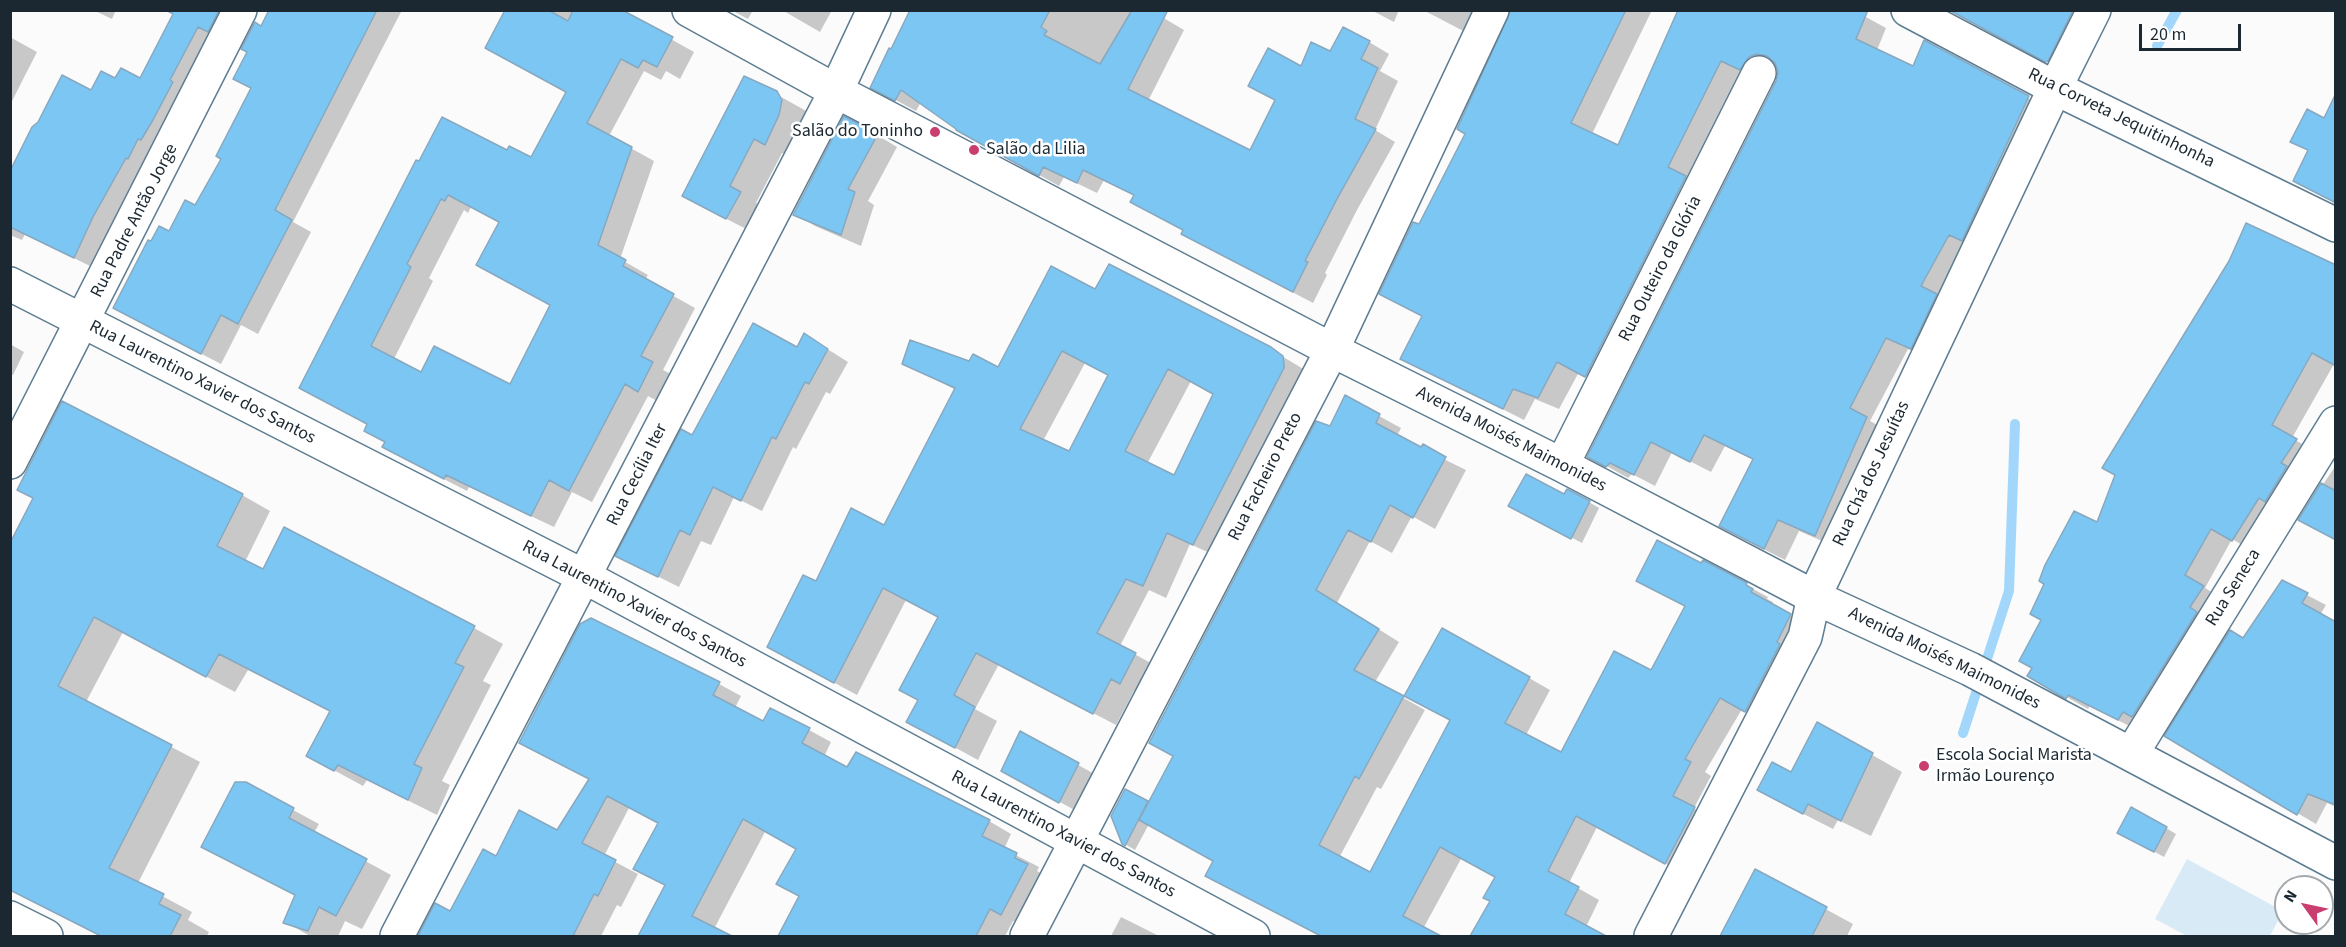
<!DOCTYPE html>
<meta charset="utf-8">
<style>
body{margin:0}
#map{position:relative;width:2346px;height:947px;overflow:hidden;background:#fbfbfb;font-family:"Source Sans 3",sans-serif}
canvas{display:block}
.frame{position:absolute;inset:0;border:12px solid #1b2831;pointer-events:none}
.north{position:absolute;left:2274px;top:875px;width:60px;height:60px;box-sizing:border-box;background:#fff;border:2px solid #a4a9ad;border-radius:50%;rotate:303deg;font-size:16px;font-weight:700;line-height:24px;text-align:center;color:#1b2831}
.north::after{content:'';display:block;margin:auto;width:21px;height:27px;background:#c93d6f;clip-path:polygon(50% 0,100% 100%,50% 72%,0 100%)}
.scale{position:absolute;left:2139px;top:24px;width:102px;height:27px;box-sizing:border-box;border:3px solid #1b2831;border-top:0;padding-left:8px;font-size:18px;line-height:21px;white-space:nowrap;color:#1b2831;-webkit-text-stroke:4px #fff;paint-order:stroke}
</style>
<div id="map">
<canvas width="2346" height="947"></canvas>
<div class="frame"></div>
<div class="north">N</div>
<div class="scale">20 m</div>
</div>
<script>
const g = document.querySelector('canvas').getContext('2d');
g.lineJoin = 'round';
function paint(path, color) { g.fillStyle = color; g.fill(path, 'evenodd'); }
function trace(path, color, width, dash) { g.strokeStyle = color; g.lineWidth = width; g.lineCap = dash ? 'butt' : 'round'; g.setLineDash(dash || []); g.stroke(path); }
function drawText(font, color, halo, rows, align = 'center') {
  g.font = font + ' "Source Sans 3",sans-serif'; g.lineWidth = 5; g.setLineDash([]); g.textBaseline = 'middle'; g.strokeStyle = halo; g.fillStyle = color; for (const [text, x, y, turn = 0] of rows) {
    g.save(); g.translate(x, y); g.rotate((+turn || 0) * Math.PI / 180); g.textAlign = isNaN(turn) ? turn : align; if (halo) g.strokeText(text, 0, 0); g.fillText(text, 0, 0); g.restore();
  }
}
paint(new Path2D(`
 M 2187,859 L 2283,911 L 2270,936 L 2187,936 L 2155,919 Z`), '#d8eaf6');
paint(new Path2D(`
 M 93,10 L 116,10 L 112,19 Z
 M 168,10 L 235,10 L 94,268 L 25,234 L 22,240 L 10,235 L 10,175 L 91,92 L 116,80 L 141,80 L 175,14 Z
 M 271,10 L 402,10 L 293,222 L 311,232 L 258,334 L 241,325 L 221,364 L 134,319 L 152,243 L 169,233 L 196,207 L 223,158 L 253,88 L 262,28 Z
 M 507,10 L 619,10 L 694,52 L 680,79 L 666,71 L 661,80 L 644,71 L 609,136 L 654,161 L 620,259 L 648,275 L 645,280 L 695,308 L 663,370 L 675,376 L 661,403 L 648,396 L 592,502 L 572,492 L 554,527 L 469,487 L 467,491 L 407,460 L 368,425 L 323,400 L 417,162 L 507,152 L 532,159 L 568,92 ZM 471,207 L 500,222 L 551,305 L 511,386 L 422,374 L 394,359 L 433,281 L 429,278 L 464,210 L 468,213 Z
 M 731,10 L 753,10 L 748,19 Z
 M 782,10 L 832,10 L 820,32 Z
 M 911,10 L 1150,10 L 1184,30 L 1148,101 L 1250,152 L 1302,68 L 1331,53 L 1369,42 L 1389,54 L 1380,71 L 1398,81 L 1375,130 L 1395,142 L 1357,210 L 1325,273 L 1327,275 L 1313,303 L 1203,245 L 1135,196 L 1104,180 L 1097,193 L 1064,177 L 1059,186 L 958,130 L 921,102 L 916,111 L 892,98 Z
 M 1371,10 L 1399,10 L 1394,22 Z
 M 1423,10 L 1486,10 L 1473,36 Z
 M 1513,10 L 1652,10 L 1592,134 L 1619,147 L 1680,10 L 1853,10 L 1886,28 L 1877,50 L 1913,68 L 2028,98 L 2049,110 L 1932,360 L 1908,349 L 1870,421 L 1887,430 L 1836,547 L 1799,531 L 1785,560 L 1742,538 L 1754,460 L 1725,446 L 1711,472 L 1672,452 L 1655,486 L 1632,474 L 1628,478 L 1589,456 L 1777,82 L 1779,71 L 1777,66 L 1770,68 L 1607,388 L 1579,372 L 1559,409 L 1535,399 L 1524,420 L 1402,358 L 1424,316 L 1419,226 L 1467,133 Z
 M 1962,10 L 2098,10 L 2067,71 L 2004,39 Z
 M 10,37 L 37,52 L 10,105 Z
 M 745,77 L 810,113 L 793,159 L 782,153 L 756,203 L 767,209 L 754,233 L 711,211 Z
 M 877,135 L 897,147 L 868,201 L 874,205 L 861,246 L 815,226 L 795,214 Z
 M 2230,261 L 2334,364 L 2292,438 L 2322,456 L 2254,552 L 2232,539 L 2205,588 L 2224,599 L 2139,731 L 2090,706 L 2088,709 L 2029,676 L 2098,524 Z
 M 1096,291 L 1270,349 L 1305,370 L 1216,556 L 1190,544 L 1166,598 L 1149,590 L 1120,646 L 1158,667 L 1143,696 L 1134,691 L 1116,725 L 999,664 L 975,709 L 997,721 L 978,760 L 930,734 L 919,700 L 939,617 L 906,600 L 857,695 L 792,660 L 817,583 L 885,527 L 956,390 L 904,363 L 970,363 L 999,369 ZM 1085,363 L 1109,375 L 1070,453 L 1043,441 ZM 1191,381 L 1214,393 L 1175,477 L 1147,464 Z
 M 805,335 L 848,362 L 830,394 L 826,392 L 796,449 L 793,447 L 762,511 L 734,497 L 711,545 L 701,541 L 679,587 L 617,556 L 693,437 L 797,349 Z
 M 10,344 L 24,352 L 13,375 L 10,374 Z
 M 1346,398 L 1401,428 L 1397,436 L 1466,470 L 1435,529 L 1412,516 L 1392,553 L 1370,541 L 1337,603 L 1399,642 L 1375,682 L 1425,710 L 1381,789 L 1377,787 L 1339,858 L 1370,874 L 1529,678 L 1550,690 L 1526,735 L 1562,754 L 1651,672 L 1687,607 L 1703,562 L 1768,597 L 1767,599 L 1773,602 L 1771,605 L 1811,628 L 1767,723 L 1742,709 L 1705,772 L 1711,776 L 1694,808 L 1715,821 L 1687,875 L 1597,827 L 1569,883 L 1599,900 L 1586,927 L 1603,936 L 1471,936 L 1492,901 L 1497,877 L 1462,857 L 1423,929 L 1438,936 L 1368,936 L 1364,934 L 1363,936 L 1322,936 L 1228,888 L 1215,860 L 1149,824 L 1135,850 L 1123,843 L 1126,791 L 1150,804 L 1175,756 Z
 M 2336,465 L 2336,539 L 2300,519 Z
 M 242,495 L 270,511 L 245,562 L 263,571 L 474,628 L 503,644 L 483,681 L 491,685 L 442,781 L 450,785 L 437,815 L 367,780 L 363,786 L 308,756 L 331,712 L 248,670 L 235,692 L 123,632 L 86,702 L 200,762 L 138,883 L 192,912 L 188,920 L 209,932 L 207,936 L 100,936 L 10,890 L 10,547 Z
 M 1565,496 L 1589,502 L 1599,508 L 1582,543 L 1520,511 Z
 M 2282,582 L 2326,605 L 2320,615 L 2336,623 L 2336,807 L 2327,803 L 2316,824 L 2166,736 L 2243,640 Z
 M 719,684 L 741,696 L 735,708 L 764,723 L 809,730 L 831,742 L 824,757 L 848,769 L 989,821 L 1011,834 L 1004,849 L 1039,867 L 1037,871 L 1049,878 L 1024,926 L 1013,921 L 1005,936 L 994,935 L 993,936 L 779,936 L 800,896 L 798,848 L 766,830 L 714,929 L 728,936 L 649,936 L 642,932 L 667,886 L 659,823 L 629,808 L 604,856 L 638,874 L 621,907 L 617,905 L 601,936 L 419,936 L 436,905 L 451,913 L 497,858 L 558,832 Z
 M 1818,724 L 1902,772 L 1871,836 L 1838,820 L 1833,829 L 1788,806 L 1792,774 Z
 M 1021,733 L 1098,776 L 1080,813 L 1023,782 Z
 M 245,784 L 319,824 L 314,833 L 391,875 L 362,929 L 345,921 L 338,936 L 310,936 L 285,922 L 297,896 L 203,847 Z
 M 2166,828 L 2176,834 L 2164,857 L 2129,838 Z
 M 1756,871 L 1853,924 L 1847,936 L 1721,936 Z
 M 1121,917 L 1159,936 L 1111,936 Z`), '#0003');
trace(new Path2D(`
 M 2157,46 L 2177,10
 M 1963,733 L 2009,591 L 2015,424`), '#a2d7fb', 10);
const building = new Path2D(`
 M 166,10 L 219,10 L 208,32 L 198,27 L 170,80 L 173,82 L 153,120 L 141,140 L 138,139 L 128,159 L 126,158 L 93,217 L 74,258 L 10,227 L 10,171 L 32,127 L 38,122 L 62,75 L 91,90 L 101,71 L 115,78 L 121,68 L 140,78 L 173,14 Z
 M 269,10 L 377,10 L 275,210 L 292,220 L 238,324 L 221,315 L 201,354 L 113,308 L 148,240 L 151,241 L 159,226 L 169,231 L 185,200 L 195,205 L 221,159 L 216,156 L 251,88 L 233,79 L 247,52 L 241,49 L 255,22 L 261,26 Z
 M 505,10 L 548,10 L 568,21 L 573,10 L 622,10 L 673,37 L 657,67 L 643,60 L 638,68 L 621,59 L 587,123 L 632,147 L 598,245 L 626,260 L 623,266 L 674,294 L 641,356 L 653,362 L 638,392 L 625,384 L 569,491 L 549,480 L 531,516 L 446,475 L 444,479 L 382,447 L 385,442 L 364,431 L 367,424 L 299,388 L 416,160 L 419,161 L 442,117 L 507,150 L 509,146 L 531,157 L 566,92 L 485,48 ZM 448,195 L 499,222 L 476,265 L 550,305 L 510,384 L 434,346 L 421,372 L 371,346 L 411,267 L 407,264 L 441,199 L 445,201 Z
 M 910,10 L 1050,10 L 1041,27 L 1047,31 L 1044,35 L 1100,64 L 1132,10 L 1168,10 L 1128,89 L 1250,150 L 1275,100 L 1248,86 L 1268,48 L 1301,66 L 1311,42 L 1330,51 L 1343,27 L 1370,41 L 1361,59 L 1378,68 L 1355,119 L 1376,129 L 1337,199 L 1305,261 L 1308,262 L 1293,292 L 1181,234 L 1183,230 L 1130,202 L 1134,195 L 1083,170 L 1077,183 L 1043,167 L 1039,176 L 956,130 L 956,129 L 901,90 L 895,101 L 870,88 L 889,48 L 891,49 Z
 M 1511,10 L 1626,10 L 1571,123 L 1618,145 L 1678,10 L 1868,10 L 1856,39 L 1913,66 L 1924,40 L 2029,96 L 1962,241 L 1949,235 L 1921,286 L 1937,294 L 1911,349 L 1886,338 L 1850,408 L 1867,417 L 1815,536 L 1778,520 L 1764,549 L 1719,526 L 1753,459 L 1704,435 L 1690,462 L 1651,442 L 1634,475 L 1610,463 L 1606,467 L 1587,457 L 1776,81 L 1778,72 L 1775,63 L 1767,56 L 1757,54 L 1749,57 L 1740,70 L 1721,61 L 1668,167 L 1686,176 L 1585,377 L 1557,362 L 1538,398 L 1513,389 L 1503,409 L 1400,359 L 1422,316 L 1379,294 L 1413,222 L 1419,224 L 1465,134 L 1457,129 Z
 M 1949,10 L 2073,10 L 2048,61 L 2045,62 Z
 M 744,76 L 777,91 L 782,100 L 779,115 L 765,145 L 754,139 L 730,186 L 741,192 L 726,219 L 682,196 Z
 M 2336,93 L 2336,203 L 2293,181 L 2308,150 L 2290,142 L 2307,109 L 2324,118 Z
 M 844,116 L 878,134 L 848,189 L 855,192 L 841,235 L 793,215 Z
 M 2246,223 L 2336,265 L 2336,366 L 2312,353 L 2272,425 L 2297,439 L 2281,463 L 2287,466 L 2265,502 L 2259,498 L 2232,541 L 2211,529 L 2185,575 L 2204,586 L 2190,607 L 2197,612 L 2132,717 L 2123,712 L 2118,720 L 2068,695 L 2066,699 L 2027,676 L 2032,668 L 2019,661 L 2041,620 L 2030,614 L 2044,584 L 2039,581 L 2045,565 L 2074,511 L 2097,522 L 2115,475 L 2102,468 L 2229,261 Z
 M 1109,264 L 1271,347 L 1283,356 L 1284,364 L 1284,368 L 1193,545 L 1167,533 L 1143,586 L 1126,579 L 1097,633 L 1136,653 L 1120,684 L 1111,679 L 1093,714 L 976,653 L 954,695 L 975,707 L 955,748 L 906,722 L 918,700 L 899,690 L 938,617 L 883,588 L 834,683 L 767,647 L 803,575 L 816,581 L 851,508 L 884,525 L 955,388 L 902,364 L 910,340 L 969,361 L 973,354 L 998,367 L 1051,266 L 1095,289 ZM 1062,351 L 1108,375 L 1069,451 L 1020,429 ZM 1168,369 L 1213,394 L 1174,475 L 1125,451 Z
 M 753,323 L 797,347 L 804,333 L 828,349 L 809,384 L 805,382 L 776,439 L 772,437 L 741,501 L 713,487 L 690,535 L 680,530 L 658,577 L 615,556 L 681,429 L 692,435 Z
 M 1345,395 L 1380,414 L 1376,423 L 1421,447 L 1423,444 L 1446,457 L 1413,518 L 1390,505 L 1371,542 L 1348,530 L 1316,590 L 1379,629 L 1354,670 L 1404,696 L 1359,779 L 1355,776 L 1319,845 L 1370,872 L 1450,720 L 1404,696 L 1442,628 L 1530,677 L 1505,723 L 1561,752 L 1614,651 L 1651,670 L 1685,606 L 1636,581 L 1657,540 L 1701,563 L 1703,560 L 1747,583 L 1746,585 L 1753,589 L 1751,592 L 1791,614 L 1777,642 L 1780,644 L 1745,712 L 1720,698 L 1685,759 L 1691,762 L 1673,796 L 1695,807 L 1665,864 L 1576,816 L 1548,871 L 1579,887 L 1565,914 L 1606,936 L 1470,936 L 1490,901 L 1483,898 L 1495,877 L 1440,847 L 1403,916 L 1441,936 L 1321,936 L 1205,876 L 1213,861 L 1139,820 L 1173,756 L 1149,743 L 1316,421 L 1330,426 Z
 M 62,401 L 243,494 L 217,546 L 263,569 L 284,527 L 475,626 L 455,663 L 464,667 L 414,764 L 422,768 L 408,800 L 338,765 L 334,771 L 306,756 L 330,711 L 219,654 L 206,677 L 94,617 L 58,686 L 172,745 L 109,868 L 164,894 L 159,904 L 181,915 L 170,936 L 101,936 L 10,890 L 10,543 L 33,498 L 17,490 Z
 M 1526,474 L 1564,494 L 1567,489 L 1590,501 L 1571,539 L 1508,506 Z
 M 2321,483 L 2336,491 L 2336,540 L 2298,520 Z
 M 2282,580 L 2308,593 L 2302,603 L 2336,622 L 2336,805 L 2308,794 L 2297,815 L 2164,736 L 2230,630 L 2243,638 Z
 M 591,618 L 720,682 L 713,695 L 763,721 L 770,708 L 810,728 L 802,743 L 847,767 L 856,752 L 990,820 L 982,836 L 1017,853 L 1015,858 L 1028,864 L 1001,915 L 990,909 L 976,936 L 778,936 L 799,896 L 776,884 L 796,849 L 743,819 L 692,916 L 732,936 L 638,936 L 665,885 L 633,869 L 658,823 L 607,796 L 582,843 L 616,860 L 598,896 L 594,894 L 573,936 L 418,936 L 435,903 L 450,911 L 483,849 L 496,856 L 519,810 L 557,830 L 589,779 L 519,743 L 580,624 Z
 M 1817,722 L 1873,753 L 1841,821 L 1808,804 L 1803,814 L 1757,790 L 1772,762 L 1791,772 Z
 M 1020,731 L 1079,763 L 1059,803 L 1001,771 Z
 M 235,782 L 246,782 L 294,808 L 289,818 L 367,859 L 336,916 L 319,907 L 308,931 L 283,923 L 295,895 L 201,847 Z
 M 1125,789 L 1148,801 L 1125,846 L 1122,844 L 1111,816 Z
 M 2131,807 L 2167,827 L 2154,852 L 2117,833 Z
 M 1755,869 L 1827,907 L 1812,936 L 1720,936 Z`);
paint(building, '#7cc6f4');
trace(building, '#87a8bf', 1.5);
const minor = new Path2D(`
 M 689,10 L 836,91 L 1332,350 L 1562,465 L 1814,597 L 1970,669 L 2336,863
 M 1908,10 L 2055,88 L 2336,225
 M 10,284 L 585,577 L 1253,936
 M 10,462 L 240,10
 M 1562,465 L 1759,73
 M 2132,753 L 2336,423
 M 10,918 L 46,936
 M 397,936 L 836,91 L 874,10
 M 1027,936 L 1332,350 L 1492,10
 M 1651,936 L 1805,637 L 1814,597 L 2055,88 L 2094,10`);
trace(minor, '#5d7d92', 36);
trace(minor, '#fff', 33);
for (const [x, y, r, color] of [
 [935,132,6,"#c93d6f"],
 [974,150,6,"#c93d6f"],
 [1924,766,6,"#c93d6f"]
]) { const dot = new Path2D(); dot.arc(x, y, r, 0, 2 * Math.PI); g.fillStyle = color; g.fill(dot); trace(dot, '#fff', 2); }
drawText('18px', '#1b2831', '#fff', [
 ["Rua Corveta Jequitinhonha",2121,119,26],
 ["Rua Padre Antão Jorge",135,221,-63],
 ["Rua Outeiro da Glória",1661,269,-63],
 ["Rua Laurentino Xavier dos Santos",202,383,27],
 ["Avenida Moisés Maimonides",1511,440,27],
 ["Rua Chá dos Jesuítas",1872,474,-65],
 ["Rua Cecília Iter",638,475,-63],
 ["Rua Facheiro Preto",1266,477,-63],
 ["Rua Seneca",2234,588,-58],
 ["Rua Laurentino Xavier dos Santos",634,605,28],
 ["Avenida Moisés Maimonides",1944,659,26],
 ["Rua Laurentino Xavier dos Santos",1063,835,28]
]);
drawText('18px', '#1b2831', '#fff', [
 ["Salão do Toninho",923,132,"right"],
 ["Salão da Lilia",986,150],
 ["Escola Social Marista",1936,756],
 ["Irmão Lourenço",1936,777]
], 'left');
</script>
